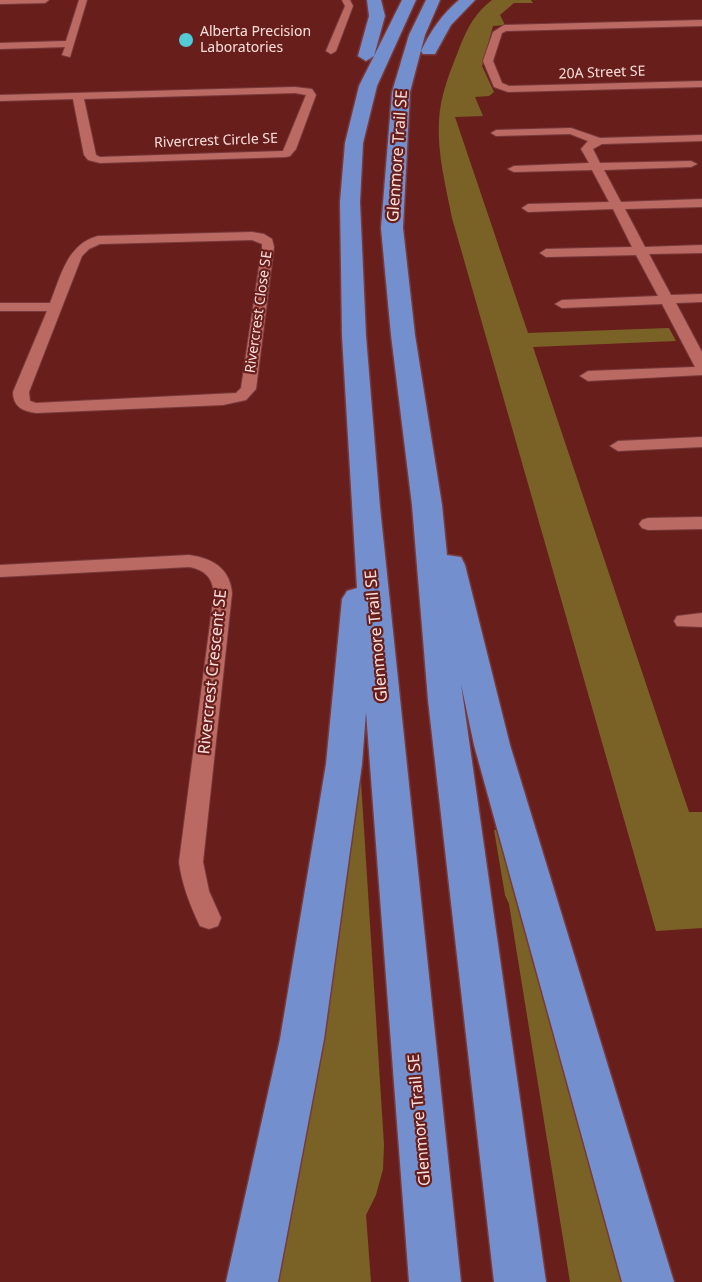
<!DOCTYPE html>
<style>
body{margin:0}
canvas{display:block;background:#681f1c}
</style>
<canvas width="702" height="1282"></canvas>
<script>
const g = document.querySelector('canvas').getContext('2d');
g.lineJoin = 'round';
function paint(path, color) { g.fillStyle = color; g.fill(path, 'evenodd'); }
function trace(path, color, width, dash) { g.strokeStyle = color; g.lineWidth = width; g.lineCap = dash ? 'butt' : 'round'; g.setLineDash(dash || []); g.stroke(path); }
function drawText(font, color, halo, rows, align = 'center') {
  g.font = font + ' "Noto Sans",sans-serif'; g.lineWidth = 4.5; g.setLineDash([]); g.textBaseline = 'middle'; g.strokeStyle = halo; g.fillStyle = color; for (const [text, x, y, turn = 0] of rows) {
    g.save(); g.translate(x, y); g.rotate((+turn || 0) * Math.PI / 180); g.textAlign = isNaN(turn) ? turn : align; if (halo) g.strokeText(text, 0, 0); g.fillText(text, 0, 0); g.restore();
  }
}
paint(new Path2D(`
 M 492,0 L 531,0 L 533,3 L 514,3 L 500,15 L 505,25 L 493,26 L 482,66 L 494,92 L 489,96 L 475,97 L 483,116 L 455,117 L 528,333 L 669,328 L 676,341 L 533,347 L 689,812 L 702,812 L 702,928 L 656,931 L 452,218 C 446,187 437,153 439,121 C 440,96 450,72 459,49 C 467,29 474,14 492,0 Z
 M 360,766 L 384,1145 L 383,1169 L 376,1195 L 366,1215 L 371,1282 L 263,1282 Z
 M 494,830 L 505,830 L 628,1282 L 570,1282 L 509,904 L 505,895 Z`), '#7a6227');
const minor = new Path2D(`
 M 0,0 L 49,0 L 45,3 L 0,4 Z
 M 79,0 L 87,0 L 70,57 L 62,55 L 65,47 L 0,49 L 0,43 L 66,41 Z
 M 342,0 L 350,0 L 353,6 L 336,51 L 331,54 L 326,51 L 345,6 Z
 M 702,20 L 702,26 L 506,31 L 502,33 L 493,61 L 502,83 L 509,86 L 702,81 L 702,87 L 508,92 L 494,87 L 483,61 L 493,32 L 504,25 Z
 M 295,87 L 312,89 L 316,95 L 296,149 L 290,156 L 286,157 L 100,163 L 88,160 L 84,155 L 73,99 L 0,101 L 0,95 ZM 295,93 L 306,95 L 283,151 L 100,157 L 96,155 L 84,99 Z
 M 571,128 L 600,138 L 702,135 L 702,141 L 602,144 L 593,149 L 600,163 L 691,161 L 697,164 L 691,167 L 604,170 L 621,202 L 702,199 L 702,207 L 625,209 L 645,247 L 702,245 L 702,253 L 649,254 L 671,295 L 702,294 L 702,302 L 676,303 L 702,352 L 702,375 L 588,381 L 580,376 L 588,371 L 695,367 L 662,304 L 562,308 L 555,304 L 562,300 L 658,296 L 636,255 L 546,257 L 540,253 L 546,249 L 632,247 L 613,209 L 528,212 L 522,208 L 528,204 L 609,202 L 592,170 L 514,172 L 508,169 L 514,166 L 589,163 L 581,149 L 588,141 L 570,134 L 496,136 L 491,133 L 496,130 Z
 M 252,232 L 264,234 L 272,239 L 274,247 L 256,389 L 246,400 L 223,405 L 36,413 C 23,411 13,407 13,392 L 47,311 L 0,311 L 0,303 L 50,303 C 61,276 67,244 98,236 ZM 252,240 L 262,244 L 262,247 L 241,388 L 236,393 L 36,403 L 30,401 L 29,392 L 82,256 L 89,249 L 100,244 Z
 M 702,437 L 702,447 L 618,451 L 610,446 L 618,441 Z
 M 702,517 L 702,529 L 648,530 L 642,528 L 639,524 L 642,520 L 648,518 Z
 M 189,555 C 212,558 230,568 232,593 L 203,862 L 209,891 L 221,918 L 218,926 L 209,929 L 200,926 C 190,905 182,885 179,862 L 214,593 C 212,577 205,570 189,567 L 0,577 L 0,565 Z
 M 702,613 L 702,627 L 677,626 L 674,621 L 677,616 Z`);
const motorway = new Path2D(`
 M 367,0 L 381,0 L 385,16 L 374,56 L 366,61 L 358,56 L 369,16 Z
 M 402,0 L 416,0 L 377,86 L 363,143 L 360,202 L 366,336 L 380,507 L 461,1282 L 409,1282 L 366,712 L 362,764 L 324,1039 L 278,1282 L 226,1282 L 280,1039 L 326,764 L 342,599 L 347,591 L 357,588 L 342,336 L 340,202 L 345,143 L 359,86 Z
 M 426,0 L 440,0 L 425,35 L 410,92 L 403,228 L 415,335 L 442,505 L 447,555 L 461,557 L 465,565 L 510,745 L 674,1282 L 622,1282 L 474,745 L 461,684 L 546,1282 L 494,1282 L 428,700 L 412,505 L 391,335 L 381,228 L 392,92 L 409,35 Z
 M 459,0 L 475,0 L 451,25 L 435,54 L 423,54 L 421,51 C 430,32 442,14 459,0 Z`);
trace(minor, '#783a3c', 2);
trace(motorway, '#783a3c', 3);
paint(minor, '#bb6a63');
paint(motorway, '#748fce');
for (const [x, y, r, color] of [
 [186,40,8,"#52cbd9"]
]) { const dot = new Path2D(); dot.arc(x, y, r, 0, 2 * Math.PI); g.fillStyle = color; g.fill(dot); trace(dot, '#681f1c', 2); }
drawText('14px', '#fce0dd', '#681f1c', [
 ["Alberta Precision",200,32],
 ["Laboratories",200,48]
], 'left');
drawText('14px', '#fce0dd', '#681f1c', [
 ["20A Street SE",602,73,-2],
 ["Rivercrest Circle SE",216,141,-2],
 ["Rivercrest Close SE",259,312,-82]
]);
drawText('16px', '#fce0dd', '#681f1c', [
 ["Glenmore Trail SE",398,156,-86],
 ["Glenmore Trail SE",377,636,-95],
 ["Rivercrest Crescent SE",213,672,-84],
 ["Glenmore Trail SE",420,1120,-95]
]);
</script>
